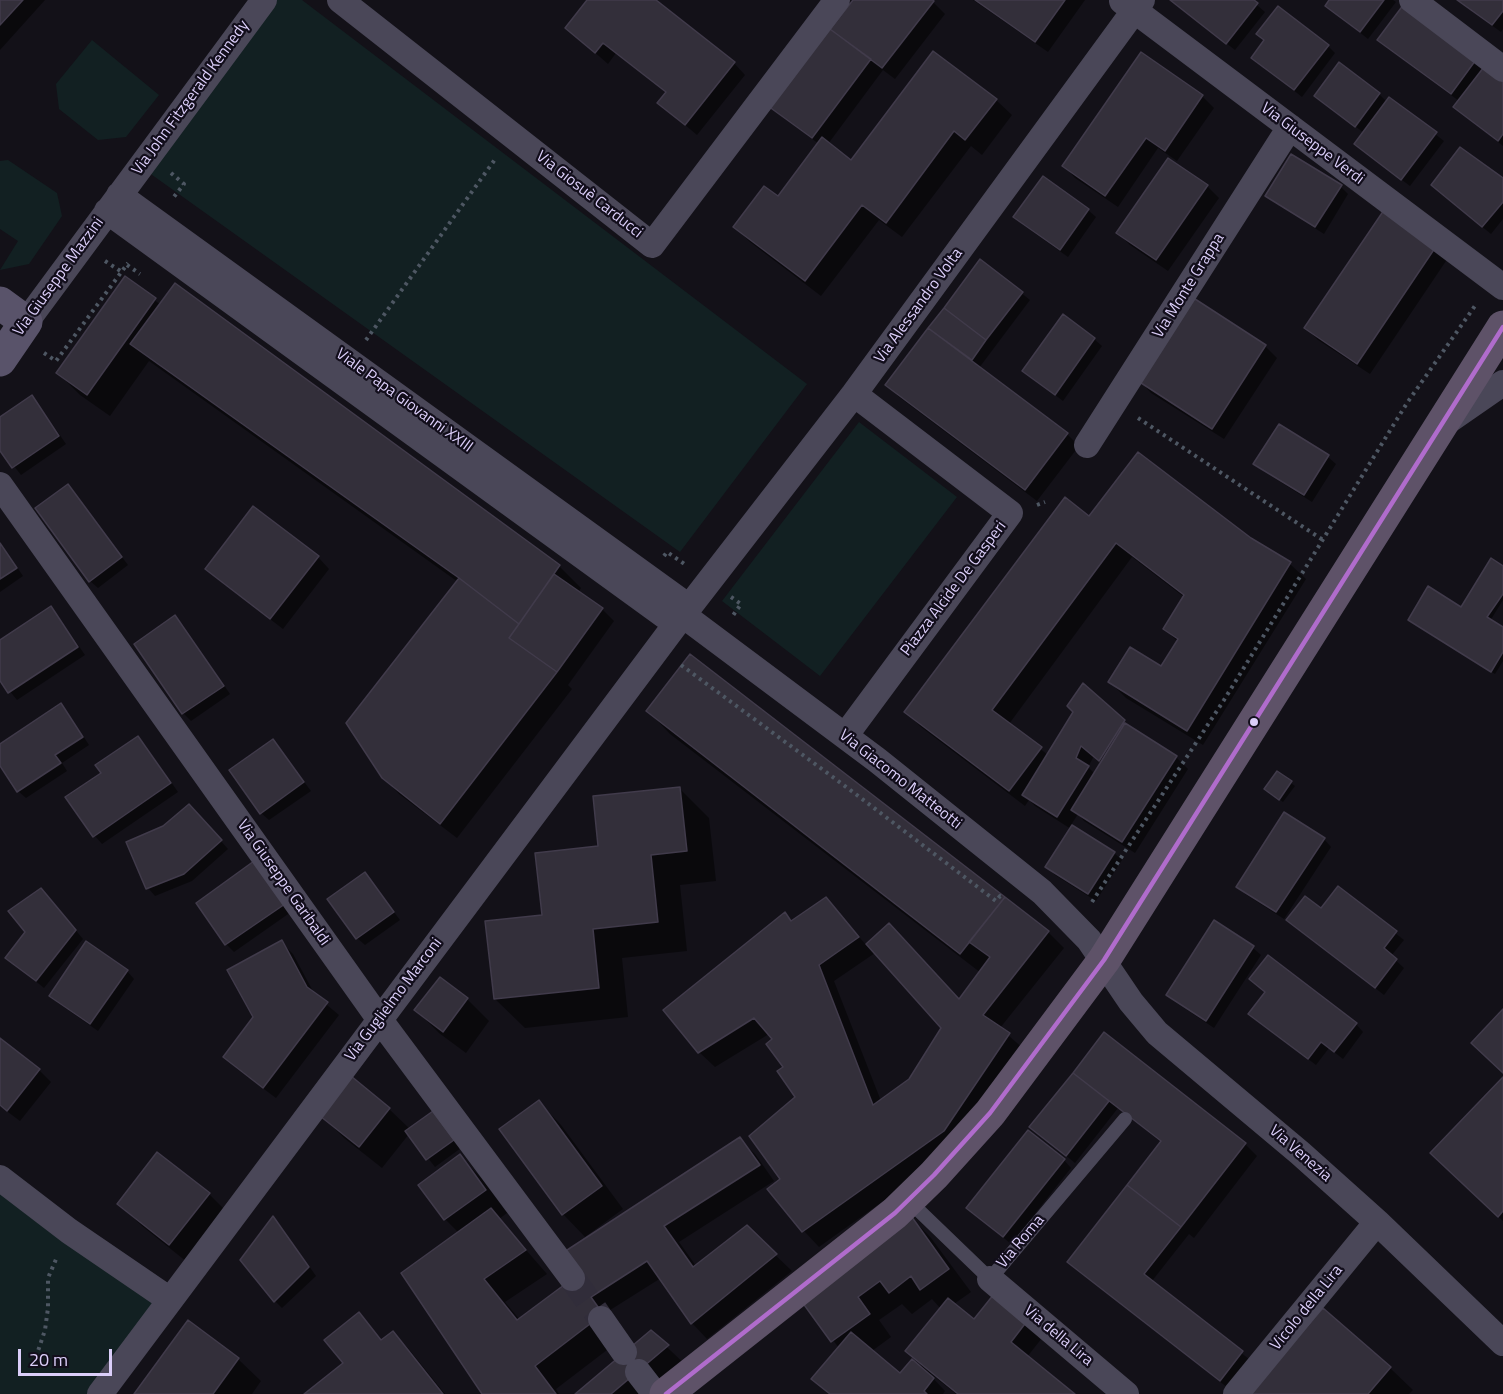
<!DOCTYPE html>
<meta charset="utf-8">
<style>
body{margin:0}
#map{position:relative;width:1503px;height:1394px;overflow:hidden;background:#131118;font-family:"Titillium Web",sans-serif}
canvas{display:block}
.scale{position:absolute;left:18px;top:1349px;width:94px;height:27px;box-sizing:border-box;border:3px solid #dbcef9;border-top:0;padding-left:8px;font-size:18px;line-height:21px;white-space:nowrap;color:#dbcef9;-webkit-text-stroke:4px #120e1b;paint-order:stroke}
</style>
<div id="map">
<canvas width="1503" height="1394"></canvas>
<div class="scale">20 m</div>
</div>
<script>
const g = document.querySelector('canvas').getContext('2d');
g.lineJoin = 'round';
function paint(path, color) { g.fillStyle = color; g.fill(path, 'evenodd'); }
function trace(path, color, width, dash) { g.strokeStyle = color; g.lineWidth = width; g.lineCap = dash ? 'butt' : 'round'; g.setLineDash(dash || []); g.stroke(path); }
function drawText(font, color, halo, rows, align = 'center') {
  g.font = font + ' "Titillium Web",sans-serif'; g.lineWidth = 4.5; g.setLineDash([]); g.textBaseline = 'middle'; g.strokeStyle = halo; g.fillStyle = color; for (const [text, x, y, turn = 0] of rows) {
    g.save(); g.translate(x, y); g.rotate((+turn || 0) * Math.PI / 180); g.textAlign = isNaN(turn) ? turn : align; if (halo) g.strokeText(text, 0, 0); g.fillText(text, 0, 0); g.restore();
  }
}
paint(new Path2D(`
 M 266,0 L 302,0 L 807,384 L 680,552 L 141,167 Z
 M 92,40 L 159,95 L 126,137 L 98,140 L 59,109 L 56,84 Z
 M 8,160 L 57,193 L 62,216 L 29,264 L 0,270 L 18,241 L 0,229 L 0,161 Z
 M 859,422 L 957,497 L 820,676 L 722,601 Z
 M 0,1177 L 172,1302 L 102,1394 L 0,1394 Z`), '#122022');
paint(new Path2D(`
 M 0,0 L 45,0 L 0,50 Z
 M 589,0 L 653,0 L 734,63 L 745,75 L 697,135 L 659,103 L 667,93 L 616,53 L 608,64 L 567,28 Z
 M 855,0 L 931,0 L 945,14 L 895,79 L 883,70 L 828,144 L 852,162 L 996,100 L 1012,115 L 982,155 L 971,146 L 902,237 L 879,220 L 821,296 L 750,242 L 735,227 L 778,198 L 819,144 L 782,117 L 770,106 Z
 M 973,0 L 1085,0 L 1048,52 Z
 M 1171,0 L 1251,0 L 1265,12 L 1235,50 Z
 M 1331,0 L 1393,0 L 1396,2 L 1368,39 L 1327,6 Z
 M 1457,0 L 1503,0 L 1503,29 L 1501,32 Z
 M 1405,6 L 1503,77 L 1503,146 L 1455,107 L 1459,101 L 1387,48 L 1379,40 Z
 M 1266,41 L 1328,46 L 1335,53 L 1302,97 L 1253,58 Z
 M 1379,94 L 1387,102 L 1390,99 L 1444,141 L 1410,186 L 1364,151 L 1356,144 L 1364,133 L 1316,96 Z
 M 1202,96 L 1214,108 L 1177,161 L 1158,148 L 1118,207 L 1075,178 L 1064,166 Z
 M 1503,180 L 1503,219 L 1491,234 L 1441,193 Z
 M 1207,186 L 1219,198 L 1168,271 L 1130,245 L 1118,233 Z
 M 1341,187 L 1348,194 L 1324,234 L 1275,203 L 1267,196 Z
 M 1088,210 L 1096,217 L 1068,257 L 1023,225 L 1015,217 Z
 M 1385,212 L 1448,258 L 1370,374 L 1318,340 L 1306,328 Z
 M 981,261 L 1030,300 L 979,368 L 1067,434 L 1079,446 L 1037,501 L 899,397 L 887,385 Z
 M 125,278 L 161,305 L 559,566 L 581,588 L 578,593 L 602,609 L 614,621 L 568,685 L 572,689 L 457,838 L 399,794 L 383,777 L 458,582 L 149,361 L 110,416 L 80,395 L 58,373 Z
 M 1094,339 L 1102,346 L 1063,401 L 1024,371 Z
 M 1265,346 L 1277,358 L 1224,439 L 1151,393 L 1140,381 Z
 M 31,397 L 39,405 L 66,444 L 21,475 L 0,448 L 0,419 Z
 M 1279,426 L 1328,457 L 1336,464 L 1312,502 L 1263,471 L 1255,464 Z
 M 68,486 L 128,565 L 98,588 L 90,581 Z
 M 1089,518 L 1250,539 L 1290,564 L 1306,579 L 1203,745 L 1126,698 L 1110,682 L 1162,668 L 1178,642 L 1165,629 L 1184,597 L 1132,557 L 1009,724 L 1048,755 L 1124,722 L 1132,730 L 1176,757 L 1188,769 L 1135,853 L 1084,821 L 1078,814 L 1071,825 L 1114,853 L 1122,860 L 1096,901 L 1055,875 L 1047,867 L 1071,829 L 1035,806 L 1029,800 L 1025,806 L 921,727 L 906,712 ZM 1094,756 L 1102,763 L 1095,774 L 1088,767 Z
 M 0,542 L 23,576 L 0,592 Z
 M 318,557 L 329,569 L 283,629 L 219,580 L 207,569 Z
 M 1503,568 L 1503,600 L 1490,621 L 1503,629 L 1503,661 L 1495,674 L 1409,620 L 1462,609 Z
 M 50,608 L 58,616 L 85,655 L 17,700 L 0,679 L 0,642 Z
 M 175,617 L 183,625 L 230,694 L 191,721 L 183,713 L 136,644 Z
 M 690,656 L 1048,932 L 1064,948 L 1000,1028 L 1025,1050 L 960,1146 L 819,1247 L 804,1231 L 769,1189 L 782,1179 L 797,1097 L 774,1039 L 769,1034 L 715,1067 L 699,1052 L 785,914 L 793,922 L 826,899 L 867,946 L 889,925 L 959,1001 L 981,973 L 670,734 L 648,711 ZM 875,953 L 943,1028 L 910,1080 L 881,1101 L 834,981 Z
 M 61,705 L 68,713 L 89,745 L 62,763 L 67,771 L 26,798 L 18,791 L 0,764 L 0,746 Z
 M 138,738 L 146,746 L 178,792 L 102,844 L 95,836 L 68,798 L 103,773 Z
 M 273,741 L 311,791 L 269,820 L 261,813 Z
 M 1277,773 L 1295,786 L 1283,802 L 1270,792 Z
 M 679,788 L 709,818 L 716,881 L 680,885 L 687,951 L 622,958 L 628,1017 L 525,1028 L 495,999 L 544,916 L 600,847 Z
 M 196,813 L 228,849 L 192,881 L 155,896 L 148,888 L 128,842 Z
 M 1324,839 L 1331,847 L 1284,919 L 1245,894 L 1238,886 Z
 M 254,863 L 291,912 L 234,952 L 226,944 L 198,904 Z
 M 365,874 L 400,920 L 365,945 L 357,938 Z
 M 1338,888 L 1404,940 L 1391,956 L 1404,968 L 1384,995 L 1288,920 L 1321,910 Z
 M 48,897 L 83,939 L 44,988 L 7,958 L 27,932 Z
 M 1214,922 L 1253,948 L 1261,955 L 1214,1028 L 1175,1002 L 1168,994 Z
 M 281,942 L 293,954 L 315,995 L 339,1015 L 276,1098 L 237,1069 L 225,1057 L 255,1017 Z
 M 127,971 L 134,979 L 98,1031 L 58,1003 L 51,996 Z
 M 1251,979 L 1356,1024 L 1363,1032 L 1343,1059 L 1329,1048 L 1316,1065 L 1258,1021 L 1266,993 Z
 M 467,999 L 489,1021 L 466,1053 L 439,1033 L 416,1010 Z
 M 1104,1034 L 1245,1144 L 1257,1156 L 1194,1238 L 1189,1234 L 1152,1281 L 1250,1360 L 1228,1388 L 1069,1262 L 1162,1143 L 1118,1108 L 1075,1163 L 1031,1127 Z
 M 0,1040 L 39,1070 L 51,1082 L 20,1121 L 0,1106 Z
 M 1503,1079 L 1503,1221 L 1448,1169 Z
 M 539,1102 L 561,1125 L 623,1209 L 585,1237 L 563,1214 L 502,1130 Z
 M 389,1109 L 410,1129 L 433,1113 L 461,1148 L 435,1167 L 409,1134 L 382,1168 L 344,1138 L 322,1116 Z
 M 739,1139 L 755,1154 L 774,1181 L 679,1242 L 696,1266 L 746,1227 L 792,1271 L 707,1339 L 692,1323 L 661,1278 L 607,1312 L 624,1337 L 556,1389 L 559,1394 L 484,1394 L 459,1233 L 445,1219 L 460,1156 L 482,1179 L 507,1213 L 499,1219 L 547,1274 L 505,1302 L 520,1320 L 578,1276 Z
 M 1064,1160 L 1071,1168 L 1011,1244 L 968,1208 Z
 M 209,1194 L 231,1216 L 192,1266 L 142,1226 L 119,1204 Z
 M 909,1215 L 931,1238 L 971,1292 L 954,1304 L 974,1321 L 998,1291 L 1046,1333 L 1027,1357 L 1073,1394 L 956,1394 L 931,1374 L 930,1375 L 945,1391 L 943,1394 L 830,1394 L 813,1378 L 839,1348 L 799,1295 ZM 932,1299 L 941,1309 L 907,1351 L 921,1365 L 900,1375 L 872,1351 L 891,1337 L 879,1320 L 902,1304 L 912,1314 Z
 M 273,1218 L 281,1226 L 316,1276 L 282,1308 L 275,1301 Z
 M 359,1314 L 383,1341 L 393,1333 L 408,1348 L 445,1394 L 306,1394 L 345,1363 Z
 M 188,1322 L 238,1359 L 261,1381 L 252,1394 L 136,1394 Z
 M 651,1332 L 690,1369 L 660,1394 L 578,1394 Z
 M 1390,1368 L 1413,1390 L 1409,1394 L 1250,1394 Z`), '#0007');
const building = new Path2D(`
 M 0,0 L 23,0 L 0,25 Z
 M 587,0 L 656,0 L 735,62 L 685,125 L 657,103 L 666,92 L 603,43 L 595,53 L 565,28 Z
 M 853,0 L 933,0 L 934,1 L 882,68 L 830,29 Z
 M 975,0 L 1065,0 L 1035,42 Z
 M 1170,0 L 1254,0 L 1258,3 L 1226,44 Z
 M 1329,0 L 1384,0 L 1360,32 L 1325,6 Z
 M 1457,0 L 1503,0 L 1503,11 L 1492,25 Z
 M 1404,4 L 1478,57 L 1451,94 L 1377,40 Z
 M 1278,6 L 1329,45 L 1294,90 L 1251,58 L 1264,40 L 1256,34 Z
 M 827,27 L 871,59 L 812,138 L 768,106 Z
 M 933,51 L 997,99 L 965,140 L 954,131 L 886,223 L 862,205 L 805,281 L 733,227 L 764,186 L 778,196 L 822,137 L 851,160 Z
 M 1141,52 L 1203,95 L 1165,151 L 1146,138 L 1105,196 L 1062,166 Z
 M 1339,62 L 1380,93 L 1355,127 L 1314,96 Z
 M 1487,63 L 1503,75 L 1503,134 L 1498,141 L 1453,107 Z
 M 1389,97 L 1437,132 L 1401,180 L 1354,144 Z
 M 1460,147 L 1503,178 L 1503,202 L 1482,227 L 1431,185 Z
 M 1291,154 L 1342,185 L 1315,227 L 1265,196 Z
 M 1168,158 L 1208,185 L 1156,260 L 1116,233 Z
 M 1043,176 L 1089,209 L 1060,250 L 1013,217 Z
 M 1384,210 L 1437,245 L 1357,364 L 1304,328 Z
 M 980,259 L 1023,292 L 986,340 L 944,308 Z
 M 125,276 L 156,298 L 87,395 L 56,373 Z
 M 175,283 L 560,565 L 519,624 L 459,578 L 130,344 Z
 M 1192,297 L 1266,345 L 1212,429 L 1138,381 Z
 M 944,308 L 986,340 L 972,360 L 928,328 Z
 M 1063,314 L 1095,338 L 1055,395 L 1022,371 Z
 M 928,328 L 1068,433 L 1025,490 L 885,385 Z
 M 32,395 L 59,436 L 12,468 L 0,451 L 0,417 Z
 M 1279,424 L 1329,455 L 1304,495 L 1253,464 Z
 M 1138,452 L 1251,538 L 1291,562 L 1187,731 L 1108,682 L 1130,647 L 1161,666 L 1178,639 L 1163,629 L 1184,595 L 1116,543 L 992,710 L 1042,747 L 1009,791 L 904,712 L 1065,497 L 1089,516 Z
 M 68,484 L 122,557 L 89,582 L 35,508 Z
 M 253,506 L 319,556 L 270,619 L 205,569 Z
 M 0,543 L 17,568 L 0,579 Z
 M 1491,558 L 1503,566 L 1503,594 L 1487,617 L 1503,627 L 1503,652 L 1491,672 L 1408,620 L 1428,586 L 1461,607 Z
 M 554,574 L 603,608 L 557,672 L 509,638 Z
 M 459,578 L 519,624 L 509,638 L 557,672 L 440,824 L 382,778 L 346,723 Z
 M 51,606 L 78,647 L 8,693 L 0,681 L 0,640 Z
 M 175,615 L 224,686 L 182,714 L 134,644 Z
 M 690,654 L 1005,897 L 960,954 L 646,711 Z
 M 1083,683 L 1125,720 L 1099,761 L 1081,746 L 1076,758 L 1089,766 L 1057,817 L 1022,795 L 1073,712 L 1067,706 Z
 M 61,703 L 83,737 L 55,755 L 61,763 L 17,792 L 0,766 L 0,744 Z
 M 1125,723 L 1177,756 L 1122,842 L 1071,810 Z
 M 138,736 L 171,783 L 93,837 L 65,797 L 101,773 L 95,765 Z
 M 273,739 L 304,782 L 260,814 L 229,770 Z
 M 1277,771 L 1292,781 L 1279,800 L 1264,789 Z
 M 680,787 L 687,851 L 651,855 L 658,922 L 593,929 L 599,988 L 494,999 L 485,921 L 542,915 L 535,853 L 598,846 L 593,796 Z
 M 189,804 L 222,840 L 184,874 L 146,889 L 126,842 L 163,826 Z
 M 1284,812 L 1325,838 L 1276,912 L 1236,887 Z
 M 1072,825 L 1115,852 L 1088,894 L 1045,867 Z
 M 254,861 L 285,904 L 225,945 L 196,903 Z
 M 365,872 L 394,912 L 356,939 L 327,899 Z
 M 1338,886 L 1397,931 L 1384,948 L 1397,959 L 1375,988 L 1286,920 L 1305,896 L 1321,908 Z
 M 41,888 L 76,930 L 36,981 L 5,958 L 25,932 L 8,911 Z
 M 826,897 L 859,937 L 819,965 L 873,1105 L 909,1079 L 941,1028 L 866,944 L 889,923 L 959,999 L 990,957 L 969,942 L 1005,897 L 1049,931 L 983,1015 L 1010,1033 L 944,1131 L 802,1232 L 767,1189 L 780,1179 L 749,1136 L 795,1097 L 777,1071 L 783,1067 L 766,1044 L 772,1039 L 754,1018 L 698,1053 L 663,1010 L 785,912 L 791,921 Z
 M 1214,920 L 1254,946 L 1206,1021 L 1166,995 Z
 M 282,940 L 307,987 L 328,1002 L 263,1088 L 223,1057 L 253,1017 L 227,970 Z
 M 86,941 L 128,970 L 90,1024 L 49,996 Z
 M 1268,955 L 1357,1023 L 1334,1052 L 1321,1042 L 1308,1059 L 1248,1014 L 1265,992 L 1249,979 Z
 M 440,977 L 468,998 L 443,1032 L 414,1010 Z
 M 1503,1009 L 1503,1073 L 1471,1043 Z
 M 1104,1032 L 1246,1143 L 1181,1227 L 1127,1185 L 1161,1141 L 1073,1073 Z
 M 0,1038 L 40,1069 L 7,1111 L 0,1105 Z
 M 1073,1073 L 1109,1101 L 1066,1156 L 1029,1127 Z
 M 351,1076 L 390,1108 L 359,1147 L 320,1116 Z
 M 1503,1077 L 1503,1211 L 1498,1217 L 1430,1153 Z
 M 539,1100 L 602,1186 L 562,1215 L 499,1129 Z
 M 433,1111 L 454,1140 L 426,1160 L 405,1131 Z
 M 1028,1130 L 1065,1159 L 1003,1237 L 966,1208 Z
 M 740,1137 L 760,1165 L 664,1226 L 693,1267 L 747,1225 L 777,1254 L 691,1324 L 647,1261 L 591,1297 L 561,1254 Z
 M 157,1152 L 210,1193 L 169,1245 L 117,1204 Z
 M 460,1154 L 486,1190 L 444,1220 L 418,1185 Z
 M 1127,1185 L 1181,1227 L 1144,1274 L 1243,1351 L 1220,1381 L 1067,1262 Z
 M 491,1208 L 526,1250 L 484,1279 L 517,1320 L 576,1276 L 603,1314 L 535,1366 L 556,1394 L 482,1394 L 401,1273 Z
 M 909,1213 L 949,1269 L 920,1290 L 911,1276 L 889,1293 L 880,1281 L 858,1297 L 870,1314 L 831,1342 L 797,1295 Z
 M 273,1216 L 309,1267 L 274,1302 L 240,1260 Z
 M 998,1289 L 1031,1316 L 1011,1342 L 1075,1394 L 958,1394 L 905,1351 L 948,1298 L 974,1319 Z
 M 1323,1308 L 1391,1367 L 1368,1394 L 1248,1394 Z
 M 359,1312 L 381,1340 L 393,1331 L 443,1394 L 304,1394 L 343,1363 L 324,1340 Z
 M 188,1320 L 239,1358 L 213,1394 L 134,1394 Z
 M 651,1330 L 669,1345 L 611,1394 L 575,1394 Z
 M 851,1332 L 900,1373 L 912,1359 L 934,1378 L 924,1391 L 927,1394 L 830,1394 L 811,1379 Z`);
paint(building, '#332f3a');
trace(building, '#413b4b', 1.5);
trace(new Path2D(`
 M 572,1278 L 601,1319`), '#312d3a', 26, [26, 13]);
trace(new Path2D(`
 M 171,173 L 184,184 L 173,198
 M 105,261 L 122,272
 M 127,265 L 140,274
 M 366,340 L 496,158
 M 44,353 L 56,361 L 128,263
 M 1138,418 L 1323,540
 M 1037,505 L 1045,502
 M 664,556 L 667,552 L 686,565
 M 731,597 L 741,604 L 732,617
 M 681,665 L 853,792 L 996,901 L 1000,896 L 1002,897
 M 1092,902 L 1224,700 L 1407,403 L 1477,303
 M 36,1357 L 45,1330 L 48,1308 L 48,1278 L 57,1257`), '#4e5763', 4, [3, 4.5]);
trace(new Path2D(`
 M 909,1201 L 990,1279 L 1125,1119`), '#4a4758', 14);
trace(new Path2D(`
 M 340,0 L 652,245 L 837,0
 M 1412,0 L 1503,69
 M 1122,1 L 1503,287
 M 119,195 L 689,607
 M 107,211 L 676,624
 M 26,322 L 264,0
 M 1448,421 L 1503,383
 M 1087,445 L 1290,127
 M 0,485 L 380,1020 L 572,1278
 M 683,615 L 877,760 L 1042,892 L 1089,940 L 1131,1002 L 1157,1033 L 1300,1153 L 1377,1222 L 1503,1343
 M 845,736 L 1010,513 L 854,394
 M 0,1178 L 69,1231 L 170,1300
 M 990,1279 L 1126,1394
 M 601,1319 L 624,1352
 M 638,1372 L 655,1394
 M 100,1394 L 676,624 L 854,394 L 1142,0
 M 1236,1394 L 1377,1222`), '#4a4758', 26);
trace(new Path2D(`
 M 0,303 L 26,322 L 0,360`), '#59536a', 33);
trace(new Path2D(`
 M 666,1394 L 895,1213 L 934,1175 L 990,1113 L 1104,960 L 1503,327`), '#5e5268', 33);
trace(new Path2D(`
 M 666,1394 L 895,1213 L 934,1175 L 990,1113 L 1104,960 L 1503,327`), '#b06ccc', 4.5);
for (const [x, y, r, color] of [
 [1254,722,5,"#dbcef9"]
]) { const dot = new Path2D(); dot.arc(x, y, r, 0, 2 * Math.PI); g.fillStyle = color; g.fill(dot); trace(dot, '#120e1b', 2); }
drawText('16px', '#dbcef9', '#120e1b', [
 ["Via John Fitzgerald Kennedy",191,98,-54],
 ["Via Giuseppe Verdi",1312,144,37],
 ["Via Giosuè Carducci",589,195,38],
 ["Via Giuseppe Mazzini",59,277,-54],
 ["Via Monte Grappa",1189,286,-58],
 ["Via Alessandro Volta",919,306,-54],
 ["Viale Papa Giovanni XXIII",404,401,36],
 ["Piazza Alcide De Gasperi",954,589,-53],
 ["Via Giacomo Matteotti",900,780,38],
 ["Via Giuseppe Garibaldi",283,883,55],
 ["Via Guglielmo Marconi",394,1000,-53],
 ["Via Venezia",1300,1154,41],
 ["Via Roma",1021,1242,-50],
 ["Vicolo della Lira",1307,1308,-51],
 ["Via della Lira",1058,1336,40]
]);
</script>
